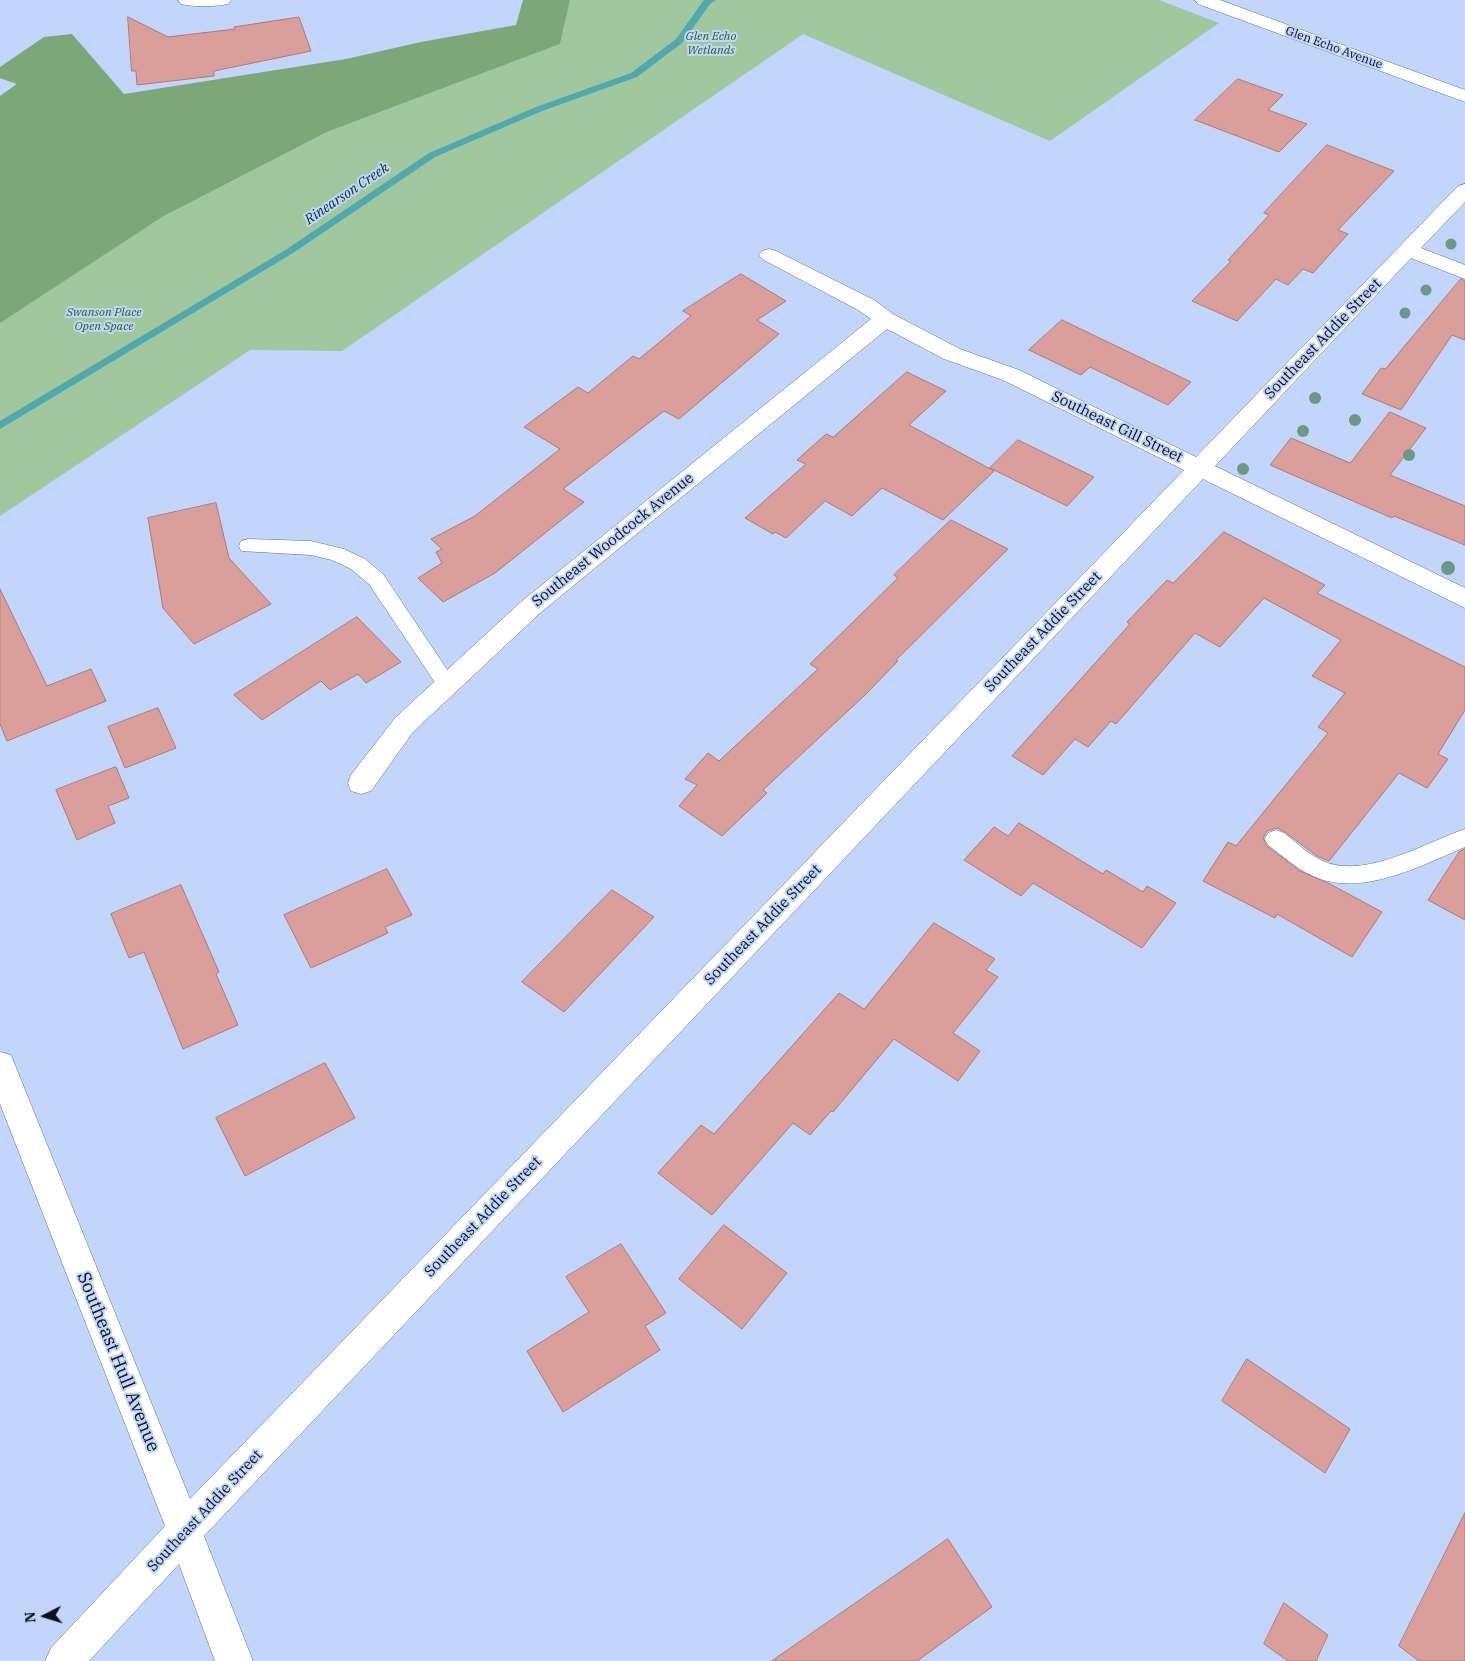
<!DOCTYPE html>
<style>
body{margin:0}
#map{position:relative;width:1465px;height:1661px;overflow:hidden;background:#c2d5fa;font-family:"IBM Plex Serif",serif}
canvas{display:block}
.north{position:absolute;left:20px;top:1591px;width:50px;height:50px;-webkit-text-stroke:4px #c2d5fa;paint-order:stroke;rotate:265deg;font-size:14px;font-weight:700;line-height:20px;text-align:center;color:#091120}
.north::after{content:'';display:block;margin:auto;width:18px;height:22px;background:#091120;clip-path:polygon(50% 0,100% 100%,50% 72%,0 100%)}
</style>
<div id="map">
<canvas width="1465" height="1661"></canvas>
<div class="north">N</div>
</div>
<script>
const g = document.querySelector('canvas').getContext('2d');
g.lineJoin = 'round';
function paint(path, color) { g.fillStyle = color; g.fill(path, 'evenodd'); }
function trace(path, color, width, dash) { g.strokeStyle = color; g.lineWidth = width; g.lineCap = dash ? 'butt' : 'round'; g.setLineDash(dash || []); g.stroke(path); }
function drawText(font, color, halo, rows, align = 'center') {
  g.font = font + ' "IBM Plex Serif",serif'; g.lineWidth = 4; g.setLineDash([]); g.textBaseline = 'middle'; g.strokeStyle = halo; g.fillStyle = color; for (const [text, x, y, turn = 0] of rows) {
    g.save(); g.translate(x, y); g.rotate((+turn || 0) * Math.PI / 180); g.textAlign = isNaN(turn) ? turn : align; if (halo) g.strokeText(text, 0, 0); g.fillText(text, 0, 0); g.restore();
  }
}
paint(new Path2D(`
 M 570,0 L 1159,0 L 1219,23 L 1050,141 L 803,34 L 342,351 L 250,350 L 0,516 L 0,96 L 17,84 L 0,78 L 0,67 L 162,217 L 327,132 L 560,44 Z`), '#a1c79e');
paint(new Path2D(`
 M 523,0 L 570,0 L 560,44 L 327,132 L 162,217 L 0,323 L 0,96 L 17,84 L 0,78 L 0,67 L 44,37 L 72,34 L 124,94 L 346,59 L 421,42 L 516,25 Z`), '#7ca879');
paint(new Path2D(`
 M 704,0 L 716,0 L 710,4 L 682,43 L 637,77 L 542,111 L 435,157 L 293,253 L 0,429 L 0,421 L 287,249 L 429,153 L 536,107 L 631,73 L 676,39 Z`), '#52a8af');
const building = new Path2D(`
 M 128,17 L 168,37 L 235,29 L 234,27 L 299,17 L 311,51 L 214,71 L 214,76 L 137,85 L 136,71 L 132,71 Z
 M 1238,79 L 1283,95 L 1268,110 L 1307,124 L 1279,152 L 1195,120 Z
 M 1327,145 L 1394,171 L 1338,230 L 1348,234 L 1313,273 L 1303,269 L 1288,285 L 1276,279 L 1237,321 L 1192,301 L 1231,261 L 1228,260 L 1269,215 L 1264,213 Z
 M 741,274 L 786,301 L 757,320 L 779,334 L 679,419 L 664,411 L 563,489 L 584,502 L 495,573 L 443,602 L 418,578 L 442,563 L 436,552 L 442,549 L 431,539 L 475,516 L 560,449 L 524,427 L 578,387 L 588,393 L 633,356 L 639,359 L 691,316 L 683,311 Z
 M 1461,279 L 1465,281 L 1465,340 L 1452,335 L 1401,410 L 1362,394 L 1381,368 L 1385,369 Z
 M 1062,320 L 1112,344 L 1191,382 L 1168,405 L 1090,367 L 1081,375 L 1029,350 Z
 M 907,372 L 946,391 L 909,425 L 994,471 L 943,520 L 882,488 L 852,516 L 825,501 L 786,538 L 775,532 L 773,534 L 745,518 L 806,464 L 797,460 L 826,434 L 833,437 Z
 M 1390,412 L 1426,428 L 1390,475 L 1465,506 L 1465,545 L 1394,516 L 1392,518 L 1270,465 L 1291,438 L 1350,463 Z
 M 1018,440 L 1094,477 L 1067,506 L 990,468 Z
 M 216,503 L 229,558 L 271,604 L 194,644 L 163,608 L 148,518 Z
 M 951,520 L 1008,549 L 896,660 L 898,661 L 865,695 L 763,790 L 767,793 L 722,836 L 679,806 L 697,785 L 685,779 L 708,753 L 719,761 L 818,669 L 810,664 L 898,578 L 894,575 Z
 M 1224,532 L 1325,585 L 1317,593 L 1465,667 L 1465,710 L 1438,754 L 1448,759 L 1427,788 L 1399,773 L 1329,861 L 1317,856 L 1285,832 L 1277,828 L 1267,831 L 1263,838 L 1267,846 L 1300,871 L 1328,883 L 1382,912 L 1352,957 L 1277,914 L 1275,918 L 1203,881 L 1228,842 L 1236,846 L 1328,733 L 1318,727 L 1345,693 L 1312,676 L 1341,640 L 1264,598 L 1220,647 L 1195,633 L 1116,724 L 1111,721 L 1088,747 L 1075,739 L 1043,775 L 1012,756 L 1130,624 L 1127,622 L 1167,580 L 1173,583 Z
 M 0,589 L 47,686 L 91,669 L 106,701 L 7,741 L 0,724 Z
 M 357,617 L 401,662 L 366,683 L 358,674 L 330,690 L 321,681 L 262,720 L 234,695 Z
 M 158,708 L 176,748 L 125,768 L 108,727 Z
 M 116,767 L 129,798 L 108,806 L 115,823 L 77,840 L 56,790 Z
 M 1019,823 L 1103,874 L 1106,870 L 1143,892 L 1147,886 L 1176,903 L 1142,948 L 1033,883 L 1021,896 L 964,860 L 994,827 L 1008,836 Z
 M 1465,849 L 1465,920 L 1428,900 L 1459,852 Z
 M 387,869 L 412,915 L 385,927 L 388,933 L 311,968 L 284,915 Z
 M 181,885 L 219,972 L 216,974 L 238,1025 L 183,1049 L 144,952 L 129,958 L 111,914 Z
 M 612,890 L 654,917 L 564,1012 L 522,982 Z
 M 934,923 L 995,959 L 986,970 L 998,977 L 953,1033 L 980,1051 L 958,1081 L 894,1039 L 833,1112 L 831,1111 L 810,1135 L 793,1123 L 712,1215 L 658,1173 L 701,1125 L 714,1134 L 839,993 L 864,1009 Z
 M 325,1063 L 355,1118 L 245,1176 L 216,1118 Z
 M 724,1225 L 787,1273 L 742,1329 L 679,1279 Z
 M 621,1244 L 666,1313 L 645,1326 L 660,1350 L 563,1412 L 527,1351 L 589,1312 L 566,1277 Z
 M 1247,1359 L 1350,1429 L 1325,1473 L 1222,1401 Z
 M 1465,1513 L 1465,1661 L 1419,1661 L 1399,1646 Z
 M 948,1539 L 992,1607 L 917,1661 L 772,1661 Z
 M 1284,1603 L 1328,1635 L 1316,1661 L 1288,1661 L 1264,1644 Z`);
paint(building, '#da9f9b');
trace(building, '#af7874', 1);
const service = new Path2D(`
 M 248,539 L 311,541 L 344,549 L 365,559 L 383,574 L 454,680 L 457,685 L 454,690 L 447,693 L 440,690 L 369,584 L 351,569 L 332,560 L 311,555 L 241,551 L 239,546 L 241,541 Z
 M 1465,829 L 1465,847 C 1420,866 1361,898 1313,876 C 1297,869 1283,856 1268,845 L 1265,839 L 1268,833 L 1276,830 L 1284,833 C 1297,843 1312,858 1328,863 C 1369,877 1427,842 1465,829 Z`);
const minor = new Path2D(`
 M 178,0 L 231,0 L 228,4 C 214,7 195,7 181,4 Z
 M 1465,184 L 1465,202 L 1421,248 L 1465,265 L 1465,279 L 1411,258 L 1215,466 L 1465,588 L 1465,608 L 1203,479 L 204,1536 L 253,1661 L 215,1661 L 179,1564 L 89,1661 L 45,1661 L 51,1648 L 165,1526 L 0,1104 L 0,1052 L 11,1055 L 15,1065 L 190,1499 L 1184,470 L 1003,380 L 944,359 L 887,329 L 540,613 L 413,732 L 371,791 L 361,794 L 351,791 L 348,783 L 351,775 L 395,718 L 522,601 L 871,319 L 858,310 L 762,259 L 759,255 L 762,251 L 769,249 L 776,251 L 874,300 L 893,314 L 960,349 L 1019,370 L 1196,457 L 1458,186 Z`);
const tertiary = new Path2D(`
 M 1195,0 L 1220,0 L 1465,90 L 1465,102 L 1198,4 Z`);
trace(service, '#5b7099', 1);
trace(minor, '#5b7099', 1);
trace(tertiary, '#5b7099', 1);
paint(service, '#fff');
paint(minor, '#fff');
paint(tertiary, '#fff');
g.fillStyle = '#6d9786';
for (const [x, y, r] of [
 [1451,244,5.5],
 [1426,290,5.5],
 [1405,313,5.5],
 [1315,398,6],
 [1355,420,6],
 [1303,431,6],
 [1409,455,6],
 [1243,469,6],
 [1448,568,7]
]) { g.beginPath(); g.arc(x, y, r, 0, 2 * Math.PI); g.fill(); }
drawText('italic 12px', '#276427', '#c2d5fa', [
 ["Glen Echo",711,37],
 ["Wetlands",711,51],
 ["Swanson Place",104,313],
 ["Open Space",104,327]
]);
drawText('12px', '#091120', '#c2d5fa', [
 ["Glen Echo Avenue",1334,48,20]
]);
drawText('italic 14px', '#042f33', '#c2d5fa', [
 ["Rinearson Creek",347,194,-34]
]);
drawText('15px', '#091120', '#c2d5fa', [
 ["Southeast Addie Street",1323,339,-46],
 ["Southeast Gill Street",1117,427,26],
 ["Southeast Woodcock Avenue",613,540,-39],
 ["Southeast Addie Street",1043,632,-46],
 ["Southeast Addie Street",763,925,-46],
 ["Southeast Addie Street",483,1217,-46],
 ["Southeast Addie Street",205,1511,-47]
]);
drawText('18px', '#091120', '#c2d5fa', [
 ["Southeast Hull Avenue",118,1362,68]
]);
</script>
